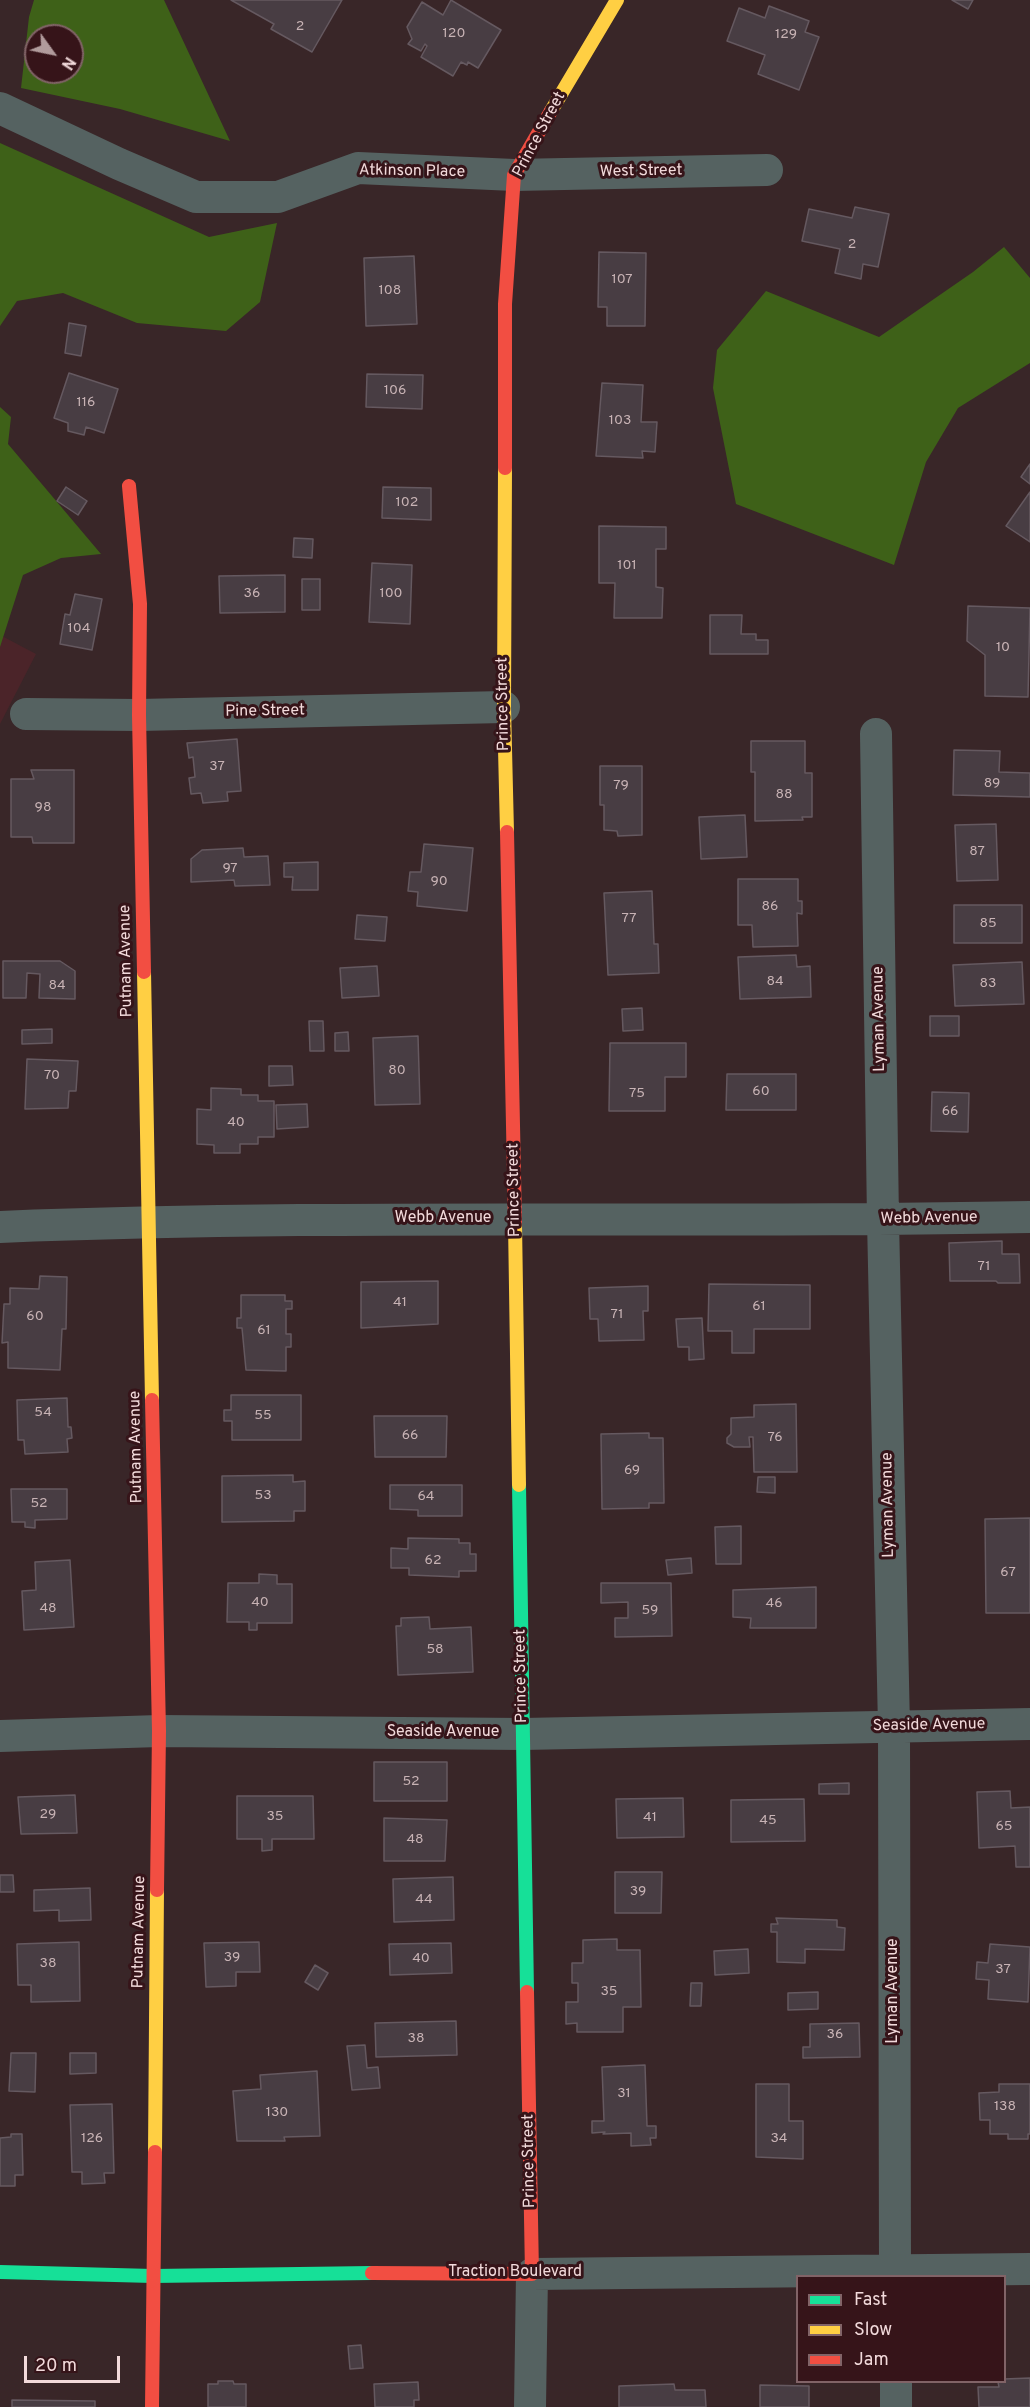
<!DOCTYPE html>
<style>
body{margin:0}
#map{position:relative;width:1030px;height:2407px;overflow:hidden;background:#392628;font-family:Overpass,sans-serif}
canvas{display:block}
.legend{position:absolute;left:796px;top:2275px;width:210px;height:108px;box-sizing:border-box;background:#361419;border:2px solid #816367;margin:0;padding:8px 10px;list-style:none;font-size:18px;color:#f2dadb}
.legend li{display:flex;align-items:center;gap:12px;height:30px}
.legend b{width:30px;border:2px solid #816367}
.north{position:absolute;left:24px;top:24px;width:60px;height:60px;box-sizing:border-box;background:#361419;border:2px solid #816367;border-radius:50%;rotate:123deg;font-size:16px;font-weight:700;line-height:24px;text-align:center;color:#f2dadb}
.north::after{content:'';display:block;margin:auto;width:21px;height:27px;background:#b19b9c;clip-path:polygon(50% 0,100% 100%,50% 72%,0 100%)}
.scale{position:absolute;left:24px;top:2356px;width:96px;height:27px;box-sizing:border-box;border:3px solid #f2dadb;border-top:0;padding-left:8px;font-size:18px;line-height:21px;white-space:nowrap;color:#f2dadb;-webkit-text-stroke:4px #361419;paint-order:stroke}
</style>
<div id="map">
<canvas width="1030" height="2407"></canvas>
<ul class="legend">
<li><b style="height:8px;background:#16e098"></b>Fast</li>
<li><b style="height:8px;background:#ffcf43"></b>Slow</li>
<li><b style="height:8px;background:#f24e42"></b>Jam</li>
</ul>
<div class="north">N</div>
<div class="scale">20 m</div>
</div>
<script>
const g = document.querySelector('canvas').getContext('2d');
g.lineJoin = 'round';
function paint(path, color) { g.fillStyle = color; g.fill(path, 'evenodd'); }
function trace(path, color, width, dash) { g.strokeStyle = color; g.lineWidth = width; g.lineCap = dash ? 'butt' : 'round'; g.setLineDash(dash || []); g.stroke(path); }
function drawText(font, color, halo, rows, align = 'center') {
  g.font = font + ' Overpass,sans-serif'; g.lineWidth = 6; g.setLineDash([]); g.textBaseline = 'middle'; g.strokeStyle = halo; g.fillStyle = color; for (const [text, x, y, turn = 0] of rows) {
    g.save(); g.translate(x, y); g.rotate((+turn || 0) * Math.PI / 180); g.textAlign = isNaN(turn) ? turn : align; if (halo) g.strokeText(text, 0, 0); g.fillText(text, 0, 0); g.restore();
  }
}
paint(new Path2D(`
 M 0,635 L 36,654 L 0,724 Z`), '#4b2429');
paint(new Path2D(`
 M 34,0 L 164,0 L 230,141 L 120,109 L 21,88 L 29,17 ZM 36,36 L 72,36 L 72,72 L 36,72 Z
 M 0,143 L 209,237 L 277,223 L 260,302 L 226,331 L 137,323 L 63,293 L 17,301 L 0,326 Z
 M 1004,247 L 1030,278 L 1030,363 L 958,408 L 926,462 L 894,565 L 736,504 L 713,388 L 717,350 L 766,291 L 879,337 L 973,272 Z
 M 0,407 L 11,417 L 8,444 L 101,554 L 61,558 L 23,575 L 0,647 Z`), '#3e6118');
const building = new Path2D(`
 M 231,0 L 342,0 L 312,52 L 271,29 L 274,24 Z
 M 451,0 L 501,30 L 478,68 L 468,62 L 467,65 L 461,62 L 453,76 L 421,57 L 427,46 L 425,44 L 421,51 L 408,44 L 412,39 L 407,27 L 422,2 L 443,15 Z
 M 952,0 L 973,0 L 968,9 Z
 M 769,6 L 809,21 L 805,32 L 819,37 L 799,90 L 758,74 L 765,55 L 727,41 L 739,8 L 765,18 Z
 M 855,207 L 889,214 L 878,267 L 863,264 L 861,279 L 835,273 L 840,249 L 802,241 L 809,209 L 852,218 Z
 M 599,252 L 646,253 L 645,326 L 607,326 L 607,307 L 598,307 Z
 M 414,256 L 417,324 L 366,326 L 364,258 Z
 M 69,323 L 86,326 L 81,356 L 65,353 Z
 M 69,373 L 118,389 L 104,433 L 86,427 L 84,435 L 68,431 L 68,423 L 54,418 Z
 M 367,374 L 423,375 L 422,409 L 366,407 Z
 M 602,383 L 643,385 L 641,422 L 657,422 L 655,452 L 642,451 L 643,458 L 596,456 Z
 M 1030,464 L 1030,484 L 1021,477 Z
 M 66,487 L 87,501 L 78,515 L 57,501 Z
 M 383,487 L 431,488 L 431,520 L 382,518 Z
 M 1030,492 L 1030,542 L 1006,526 Z
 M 599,526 L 666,527 L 666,549 L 656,549 L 656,587 L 663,588 L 662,618 L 614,618 L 615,583 L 599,583 Z
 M 294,538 L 313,539 L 312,558 L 293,557 Z
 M 372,563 L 412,565 L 410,624 L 369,622 Z
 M 285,575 L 285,612 L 220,613 L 219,576 Z
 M 302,579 L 320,579 L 320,610 L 302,610 Z
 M 75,594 L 102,599 L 92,650 L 60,644 L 65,614 L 70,615 Z
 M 968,606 L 1030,608 L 1028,697 L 985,696 L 985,655 L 967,641 Z
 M 710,615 L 742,615 L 741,634 L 756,634 L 756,640 L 768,640 L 768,654 L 710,654 Z
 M 237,739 L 241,791 L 227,792 L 228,801 L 203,803 L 201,793 L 191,794 L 189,778 L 195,777 L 193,757 L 189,758 L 187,743 Z
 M 751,741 L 805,741 L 805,773 L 812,773 L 812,817 L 802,817 L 803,820 L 755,821 L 755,772 L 751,772 Z
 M 954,750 L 1000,751 L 999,772 L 1030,773 L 1030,797 L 953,795 Z
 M 600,766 L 642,766 L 642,835 L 618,836 L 617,831 L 604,830 L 604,805 L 600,805 Z
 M 31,770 L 74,770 L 74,843 L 33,843 L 32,837 L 11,837 L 11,779 L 34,779 Z
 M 745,815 L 747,857 L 701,859 L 699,817 Z
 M 996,824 L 998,880 L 957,881 L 955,825 Z
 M 424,844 L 473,848 L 467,911 L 417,906 L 418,892 L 408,891 L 410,872 L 421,872 Z
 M 243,848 L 244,857 L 268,856 L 270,885 L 235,886 L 234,880 L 191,882 L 191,859 L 202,850 Z
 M 318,862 L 318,890 L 292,890 L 293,877 L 284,877 L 284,863 Z
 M 738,879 L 798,879 L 798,901 L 802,901 L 802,914 L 797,913 L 798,946 L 753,947 L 752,925 L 738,925 Z
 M 652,891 L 654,944 L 658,944 L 659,973 L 608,975 L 604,893 Z
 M 954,905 L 1022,905 L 1022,943 L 954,943 Z
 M 357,915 L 387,917 L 385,941 L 355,939 Z
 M 796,955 L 797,967 L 810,966 L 811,997 L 740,999 L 738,957 Z
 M 3,961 L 60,961 L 75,971 L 75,999 L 39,998 L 40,974 L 27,973 L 26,998 L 3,998 Z
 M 1022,962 L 1024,1004 L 955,1006 L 953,965 Z
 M 377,966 L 379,996 L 342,998 L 340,968 Z
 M 642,1008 L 643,1030 L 623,1031 L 622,1009 Z
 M 930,1016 L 959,1016 L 959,1036 L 930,1036 Z
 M 309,1021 L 323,1021 L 324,1051 L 310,1051 Z
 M 52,1029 L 52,1043 L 22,1044 L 22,1030 Z
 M 348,1032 L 349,1051 L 335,1051 L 335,1033 Z
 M 418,1036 L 420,1104 L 375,1105 L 373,1038 Z
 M 610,1043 L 686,1043 L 686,1077 L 665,1077 L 665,1111 L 609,1111 Z
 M 27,1059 L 78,1061 L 76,1091 L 69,1091 L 68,1108 L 25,1109 Z
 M 269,1066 L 292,1066 L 293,1085 L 269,1086 Z
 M 727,1074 L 796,1074 L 796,1110 L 726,1110 Z
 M 211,1088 L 241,1089 L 241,1095 L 258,1095 L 258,1101 L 274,1101 L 274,1137 L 258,1137 L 258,1144 L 240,1144 L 240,1153 L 214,1153 L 214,1145 L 197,1144 L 197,1109 L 211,1110 Z
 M 932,1092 L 969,1093 L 968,1132 L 931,1131 Z
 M 307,1104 L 308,1127 L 277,1129 L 276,1105 Z
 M 1002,1241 L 1002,1254 L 1019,1254 L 1020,1283 L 998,1283 L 996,1281 L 950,1281 L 949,1243 Z
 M 40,1276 L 67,1277 L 66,1329 L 62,1329 L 60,1370 L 8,1368 L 8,1342 L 2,1343 L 4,1304 L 10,1304 L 10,1288 L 39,1289 Z
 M 438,1281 L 438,1324 L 361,1328 L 361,1282 Z
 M 709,1284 L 810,1285 L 810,1329 L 754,1329 L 754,1353 L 732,1353 L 732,1331 L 708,1331 Z
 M 648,1286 L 648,1311 L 643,1311 L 644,1340 L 599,1341 L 598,1319 L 590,1319 L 589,1288 Z
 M 241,1295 L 285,1295 L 285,1301 L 292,1301 L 292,1309 L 286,1309 L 286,1334 L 291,1334 L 291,1347 L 286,1347 L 286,1371 L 246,1370 L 242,1328 L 237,1328 L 237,1318 L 241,1318 Z
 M 702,1318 L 704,1359 L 689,1360 L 689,1347 L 678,1347 L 676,1319 Z
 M 231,1395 L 301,1395 L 301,1440 L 232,1440 L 232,1421 L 224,1421 L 224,1410 L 231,1410 Z
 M 67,1398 L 68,1427 L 71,1427 L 72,1438 L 67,1439 L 68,1452 L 25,1454 L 24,1440 L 18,1440 L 17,1400 Z
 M 796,1404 L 797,1472 L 754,1472 L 753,1437 L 749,1437 L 750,1447 L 734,1447 L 727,1443 L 727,1438 L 731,1434 L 731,1418 L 754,1417 L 754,1405 Z
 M 374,1416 L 447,1416 L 446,1457 L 375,1457 Z
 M 649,1433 L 649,1438 L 663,1438 L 664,1503 L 649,1503 L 649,1508 L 602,1509 L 601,1434 Z
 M 293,1475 L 293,1482 L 305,1481 L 305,1511 L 294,1511 L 294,1521 L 222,1522 L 222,1476 Z
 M 758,1477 L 775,1477 L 775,1493 L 757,1492 Z
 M 390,1485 L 462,1485 L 462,1516 L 418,1516 L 418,1510 L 390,1509 Z
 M 11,1489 L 67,1489 L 67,1519 L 35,1520 L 35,1528 L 25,1527 L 25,1522 L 12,1522 Z
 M 1030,1518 L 1030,1613 L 986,1613 L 985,1519 Z
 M 741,1526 L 741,1564 L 716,1564 L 715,1527 Z
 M 408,1538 L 459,1539 L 459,1543 L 470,1543 L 470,1554 L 476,1554 L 476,1571 L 459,1571 L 459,1577 L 409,1575 L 409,1568 L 391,1568 L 391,1548 L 408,1549 Z
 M 691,1558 L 692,1573 L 668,1575 L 666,1560 Z
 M 70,1560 L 74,1627 L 24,1630 L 22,1591 L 36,1590 L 35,1562 Z
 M 259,1574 L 277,1575 L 277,1584 L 292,1584 L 292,1623 L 257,1623 L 257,1630 L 249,1630 L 249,1622 L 227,1622 L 228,1583 L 259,1583 Z
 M 601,1583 L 671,1583 L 672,1636 L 615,1637 L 615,1618 L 628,1618 L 628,1602 L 601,1603 Z
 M 816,1587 L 816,1628 L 750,1628 L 751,1618 L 733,1617 L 733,1590 Z
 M 429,1617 L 430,1629 L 471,1627 L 473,1672 L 398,1675 L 396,1626 L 401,1626 L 401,1618 Z
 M 374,1762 L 447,1762 L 447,1801 L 374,1801 Z
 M 849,1783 L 849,1794 L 819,1794 L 819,1784 Z
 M 1010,1791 L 1011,1808 L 1030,1807 L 1030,1867 L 1016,1867 L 1015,1846 L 979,1848 L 977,1792 Z
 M 75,1795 L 77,1833 L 21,1834 L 18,1797 Z
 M 237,1796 L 313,1796 L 314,1839 L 272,1839 L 272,1850 L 262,1851 L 262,1839 L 237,1839 Z
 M 683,1798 L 684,1837 L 617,1838 L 616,1799 Z
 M 804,1799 L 805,1841 L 731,1842 L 731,1800 Z
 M 384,1818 L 447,1820 L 445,1861 L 384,1861 Z
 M 615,1872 L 662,1872 L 661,1913 L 615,1913 Z
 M 0,1875 L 13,1875 L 14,1892 L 0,1892 Z
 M 453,1877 L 454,1920 L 394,1922 L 393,1879 Z
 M 90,1888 L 91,1920 L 59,1921 L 59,1910 L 34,1911 L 34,1890 Z
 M 776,1918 L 837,1920 L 837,1927 L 845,1928 L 844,1950 L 805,1949 L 805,1963 L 777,1962 L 777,1932 L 771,1932 L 771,1924 L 778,1924 Z
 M 617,1939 L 617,1950 L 640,1950 L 641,2007 L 623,2007 L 623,2032 L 577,2032 L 577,2023 L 566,2024 L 566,2002 L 578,2002 L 578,1983 L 572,1983 L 572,1963 L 583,1963 L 583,1940 Z
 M 79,1942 L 80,2001 L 31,2002 L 31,1985 L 18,1985 L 17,1944 Z
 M 259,1942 L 260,1972 L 236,1972 L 236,1986 L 206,1987 L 204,1943 Z
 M 451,1943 L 452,1973 L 390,1975 L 389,1944 Z
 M 990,1944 L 1030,1947 L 1028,2002 L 988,1999 L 989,1980 L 976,1979 L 977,1962 L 988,1963 Z
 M 748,1949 L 749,1973 L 715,1975 L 714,1951 Z
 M 315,1965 L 328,1973 L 318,1990 L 305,1982 Z
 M 691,1983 L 702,1983 L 701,2006 L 690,2006 Z
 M 818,1992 L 818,2009 L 788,2010 L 788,1993 Z
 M 456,2021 L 457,2055 L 376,2057 L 375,2023 Z
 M 859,2023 L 860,2057 L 803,2058 L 803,2047 L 810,2047 L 810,2024 Z
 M 365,2045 L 367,2068 L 378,2067 L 380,2088 L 352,2090 L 347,2046 Z
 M 11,2053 L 36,2053 L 35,2092 L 9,2091 Z
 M 70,2053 L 96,2053 L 96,2073 L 70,2074 Z
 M 645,2065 L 647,2126 L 656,2126 L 656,2138 L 650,2138 L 651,2145 L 631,2146 L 631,2133 L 603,2134 L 605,2132 L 592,2133 L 592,2121 L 604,2121 L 602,2067 Z
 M 317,2071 L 320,2136 L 284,2137 L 285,2141 L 237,2141 L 233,2091 L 261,2089 L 260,2075 Z
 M 756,2084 L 789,2084 L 789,2121 L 803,2121 L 803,2159 L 756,2157 Z
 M 999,2084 L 1030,2084 L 1030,2134 L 1028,2134 L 1028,2139 L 1008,2139 L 1008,2134 L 990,2134 L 990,2120 L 980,2120 L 979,2093 L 999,2092 Z
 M 112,2104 L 114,2173 L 104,2173 L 105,2183 L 82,2184 L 82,2172 L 72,2172 L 70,2105 Z
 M 11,2134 L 22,2134 L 23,2175 L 15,2175 L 15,2186 L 0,2186 L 0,2138 L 11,2137 Z
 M 361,2345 L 363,2368 L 350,2369 L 348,2346 Z
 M 1030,2378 L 1030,2407 L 979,2407 L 978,2387 L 999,2387 L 998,2382 L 1004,2382 L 1004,2379 Z
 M 218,2381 L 233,2381 L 234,2384 L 246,2384 L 246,2407 L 208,2407 L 208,2384 L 218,2384 Z
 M 418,2382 L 419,2400 L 414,2400 L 414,2407 L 375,2407 L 374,2384 Z
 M 674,2384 L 675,2390 L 705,2390 L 706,2407 L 619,2407 L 619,2386 Z
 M 760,2385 L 809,2386 L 809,2407 L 760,2407 Z
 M 12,2400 L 95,2401 L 95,2407 L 12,2407 Z`);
paint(building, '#483d43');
trace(building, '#655960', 1.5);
trace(new Path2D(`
 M 0,108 L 119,164 L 196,197 L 278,197 L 358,168 L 514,175 L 767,170
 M 26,714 L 139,715 L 504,707
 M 876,734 L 883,1220 L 894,1727 L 895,2276
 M 0,1227 C 343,1213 687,1224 1030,1217
 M 0,1736 L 159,1731 L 523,1734 L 1030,1724
 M 896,2382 L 896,2407
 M 530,2407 L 532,2274 L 1030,2269`), '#556261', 32);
trace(new Path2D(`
 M 519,1485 L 527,1992
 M 0,2272 L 153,2276 L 372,2273`), '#16e098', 14);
trace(new Path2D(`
 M 551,111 L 617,0
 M 505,468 L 504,707 L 507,832
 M 144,972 L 152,1400
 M 515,1223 L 519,1485
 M 155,2152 L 157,1890`), '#ffcf43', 14);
trace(new Path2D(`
 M 505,468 L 505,304 L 514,175 L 551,111
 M 129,486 L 140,604 L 139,715 L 144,972
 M 507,832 L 515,1223
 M 152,1400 L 159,1731 L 157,1890
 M 372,2273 L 532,2274 L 527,1992
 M 152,2407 L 155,2152`), '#f24e42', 14);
drawText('14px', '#c8b3b5', null, [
 ["2",300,27],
 ["120",454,34],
 ["129",786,35],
 ["2",852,245],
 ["107",622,280],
 ["108",390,291],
 ["106",395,391],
 ["116",86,403],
 ["103",620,421],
 ["102",407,503],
 ["101",627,566],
 ["36",252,594],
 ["100",391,594],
 ["104",79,629],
 ["10",1003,648],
 ["37",217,767],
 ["89",992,784],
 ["79",621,786],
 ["88",784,795],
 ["98",43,808],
 ["87",977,852],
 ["97",230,869],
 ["90",439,882],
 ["86",770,907],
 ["77",629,919],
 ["85",988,924],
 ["84",775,982],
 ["83",988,984],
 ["84",57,986],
 ["80",397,1071],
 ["70",52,1076],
 ["60",761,1092],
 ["75",637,1094],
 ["66",950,1112],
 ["40",236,1123],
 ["71",984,1267],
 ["41",400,1303],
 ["61",759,1307],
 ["71",617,1315],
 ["60",35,1317],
 ["61",264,1331],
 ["54",43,1413],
 ["55",263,1416],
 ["66",410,1436],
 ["76",775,1438],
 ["69",632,1471],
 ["53",263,1496],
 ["64",426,1497],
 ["52",39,1504],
 ["62",433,1561],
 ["67",1008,1573],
 ["40",260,1603],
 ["46",774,1604],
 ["48",48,1609],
 ["59",650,1611],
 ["58",435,1650],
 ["52",411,1782],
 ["29",48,1815],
 ["35",275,1817],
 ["41",650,1818],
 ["45",768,1821],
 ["65",1004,1827],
 ["48",415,1840],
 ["39",638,1892],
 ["44",424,1900],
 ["39",232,1958],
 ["40",421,1959],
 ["38",48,1964],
 ["37",1003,1970],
 ["35",609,1992],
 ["36",835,2035],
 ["38",416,2039],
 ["31",624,2094],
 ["138",1005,2107],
 ["130",277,2113],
 ["126",92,2139],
 ["34",779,2139]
]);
drawText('16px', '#f2dadb', '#361419', [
 ["Prince Street",540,135,-62],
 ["Atkinson Place",412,172,1],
 ["West Street",641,172,-1],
 ["Prince Street",504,704,-91],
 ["Pine Street",265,712,-1],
 ["Putnam Avenue",127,961,-91],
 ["Lyman Avenue",880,1019,-91],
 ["Prince Street",515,1190,-91],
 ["Webb Avenue",443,1219],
 ["Webb Avenue",929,1219,-1],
 ["Putnam Avenue",137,1447,-91],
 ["Lyman Avenue",889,1505,-91],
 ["Prince Street",522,1676,-91],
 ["Seaside Avenue",929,1726,-1],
 ["Seaside Avenue",443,1733],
 ["Putnam Avenue",140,1932,-89],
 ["Lyman Avenue",894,1991,-90],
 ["Prince Street",530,2161,-91],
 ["Traction Boulevard",515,2273]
]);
</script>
